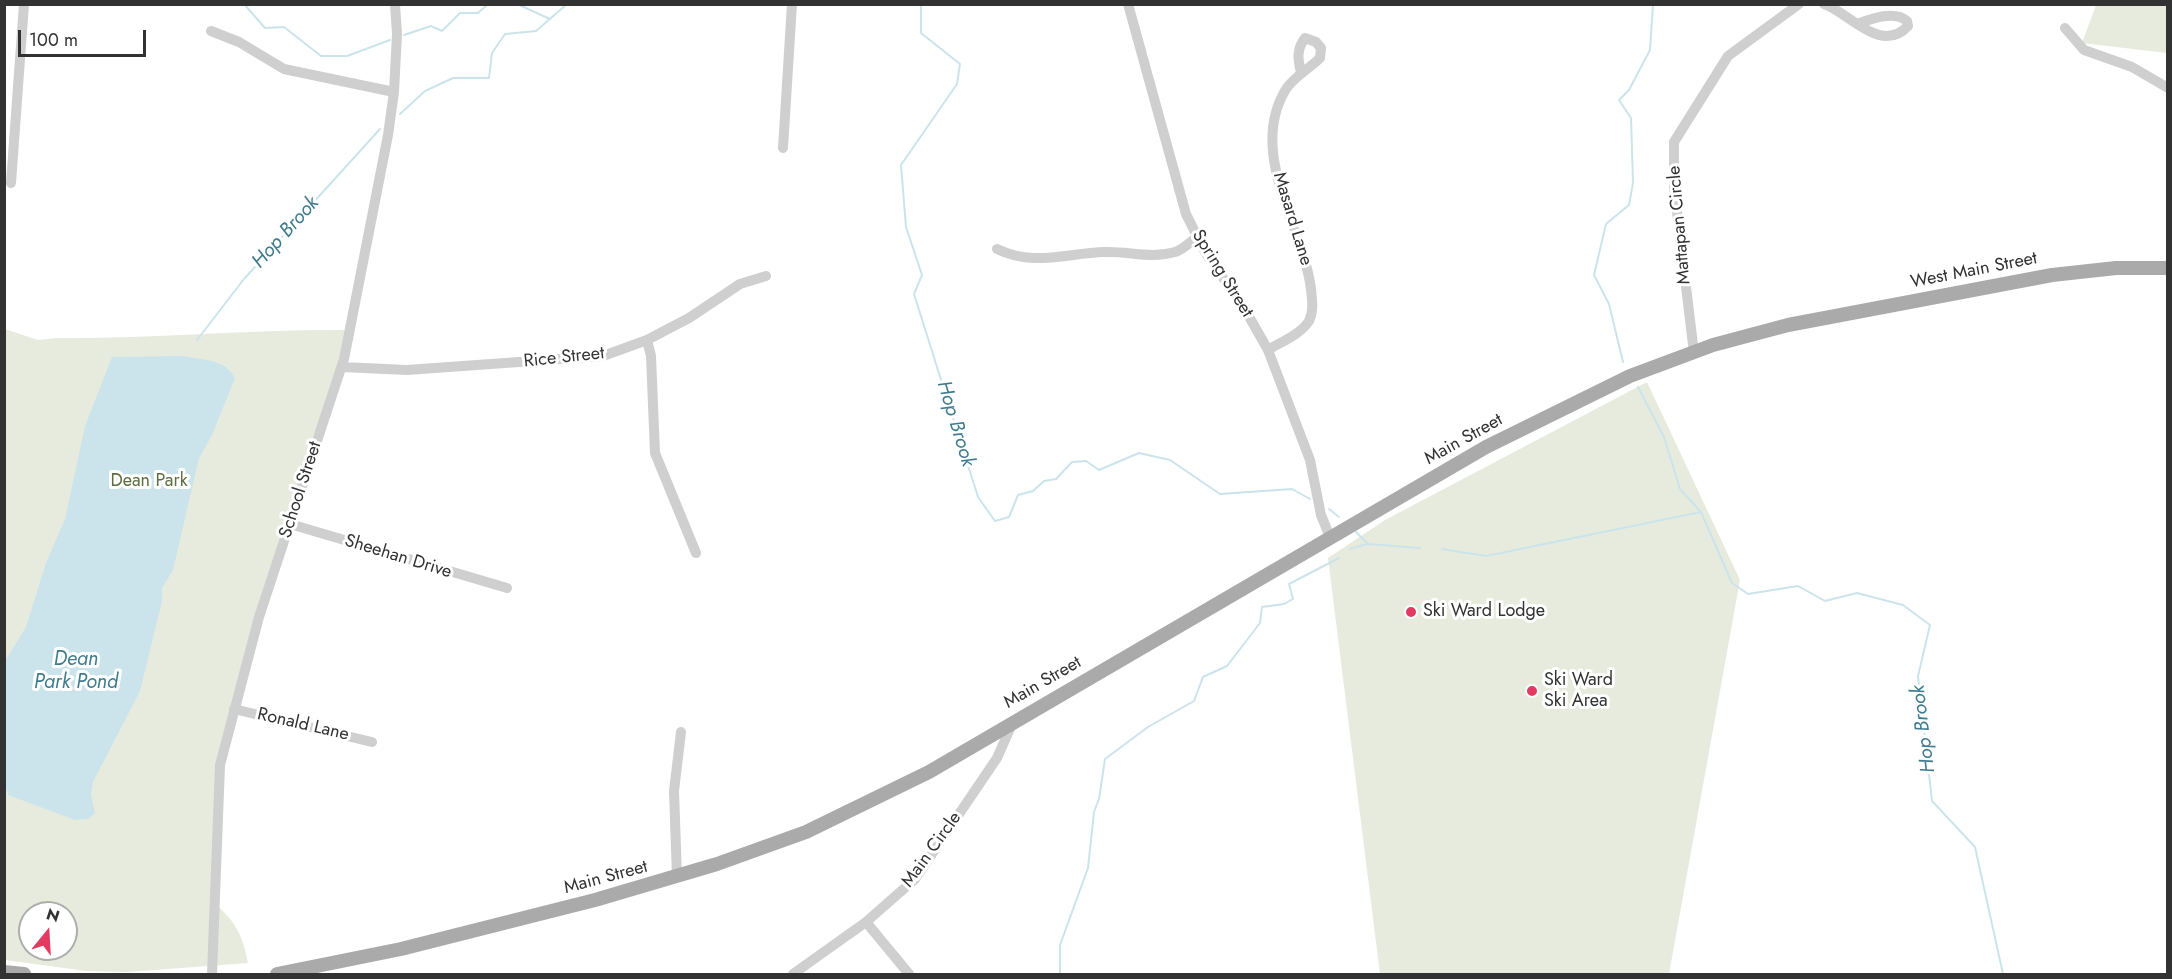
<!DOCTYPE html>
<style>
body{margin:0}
#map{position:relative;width:2172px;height:979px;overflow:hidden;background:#fff;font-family:Jost,sans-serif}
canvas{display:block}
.frame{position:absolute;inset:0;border:6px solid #323232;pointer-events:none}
.north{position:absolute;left:18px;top:901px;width:60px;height:60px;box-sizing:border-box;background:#fff;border:2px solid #adadad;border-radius:50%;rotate:18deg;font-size:16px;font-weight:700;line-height:24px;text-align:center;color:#323232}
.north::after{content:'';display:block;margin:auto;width:21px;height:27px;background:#e33a61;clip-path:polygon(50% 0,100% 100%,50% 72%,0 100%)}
.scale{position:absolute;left:18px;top:30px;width:128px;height:27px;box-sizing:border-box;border:3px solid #323232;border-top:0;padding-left:8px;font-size:18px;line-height:21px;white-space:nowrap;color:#323232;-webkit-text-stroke:4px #fff;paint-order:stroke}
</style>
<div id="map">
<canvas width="2172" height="979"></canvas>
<div class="frame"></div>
<div class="north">N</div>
<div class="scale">100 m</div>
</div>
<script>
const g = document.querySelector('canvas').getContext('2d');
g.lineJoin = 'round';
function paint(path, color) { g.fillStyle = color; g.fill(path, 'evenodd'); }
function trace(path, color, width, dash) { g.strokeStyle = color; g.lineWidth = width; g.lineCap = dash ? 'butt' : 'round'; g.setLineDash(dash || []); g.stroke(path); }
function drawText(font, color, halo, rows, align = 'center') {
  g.font = font + ' Jost,sans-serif'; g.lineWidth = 6; g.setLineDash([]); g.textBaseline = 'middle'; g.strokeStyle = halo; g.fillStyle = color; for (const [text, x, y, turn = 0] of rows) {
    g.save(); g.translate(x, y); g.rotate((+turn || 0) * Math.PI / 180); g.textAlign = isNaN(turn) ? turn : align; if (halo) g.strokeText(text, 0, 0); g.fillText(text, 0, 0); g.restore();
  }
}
paint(new Path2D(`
 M 2096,5 L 2167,5 L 2167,53 L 2082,43 Z
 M 5,329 L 38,340 L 57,338 C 155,339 251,329 348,330 L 225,728 L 214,903 C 236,921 243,936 248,963 L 128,972 L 86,971 L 5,960 ZM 30,913 L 66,913 L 66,949 L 30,949 Z
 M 1647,382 L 1740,580 L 1669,974 L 1380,974 L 1328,558 L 1385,520 Z`), '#e7ebde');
paint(new Path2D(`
 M 184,356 C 203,360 225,359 235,378 L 212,435 L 199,458 L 173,570 L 162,588 L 162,601 L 140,691 L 93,782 L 91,795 L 95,813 L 88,819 L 75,820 L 8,795 L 4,779 L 5,661 L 26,627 L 46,563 L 65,519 L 85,426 L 112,357 Z`), '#cbe4eb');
trace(new Path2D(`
 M 244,4 L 265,28 L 284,27 L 321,56 L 347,56 L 390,40
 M 517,4 L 550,19
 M 921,4 L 921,33 L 960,64 L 957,84 L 901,165 L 906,227 L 922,275 L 914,294 L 978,497 L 995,521 L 1009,517 L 1018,495 L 1033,491 L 1044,481 L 1056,479 L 1072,462 L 1086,461 L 1099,470 L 1139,453 L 1170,460 L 1220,494 L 1292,489 L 1310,499
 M 404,35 L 431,26 L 442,31 L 460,13 L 478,13 L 488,4
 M 400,114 L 425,91 L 453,78 L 489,78 L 492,53 L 505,34 L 536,31 L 567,4
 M 197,340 L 244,279 L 380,129
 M 1623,362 L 1609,304 L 1594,275 L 1606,224 L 1629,205 L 1633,183 L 1631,118 L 1619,100 L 1629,90 L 1650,50 L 1653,4
 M 1638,387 L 1664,437 L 1680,489 L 1700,511
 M 1329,509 L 1339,517
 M 1356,532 L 1368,544 L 1420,548
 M 1350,549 L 1367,544
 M 1442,549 L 1486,556 L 1701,512 L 1732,583 L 1748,594 L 1798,586 L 1825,601 L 1857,593 L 1903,605 L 1930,625 L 1918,676 L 1932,801 L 1975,847 L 2003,974
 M 1060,974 L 1060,945 L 1088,868 L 1094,812 L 1099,799 L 1105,759 L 1148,727 L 1194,701 L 1203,677 L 1227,666 L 1260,623 L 1262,607 L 1284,604 L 1293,599 L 1289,584 L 1339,558`), '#cbe4eb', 2);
trace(new Path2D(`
 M 1128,4 L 1186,214 L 1205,252 L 1243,306 L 1268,350 L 1310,460 L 1321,515 L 1330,537
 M 1824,4 C 1850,13 1881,55 1908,26 L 1907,21 C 1894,10 1871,19 1857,24
 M 2065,28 L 2084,50 L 2132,67 L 2168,88
 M 211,31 L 239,42 L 284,69 L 394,92
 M 783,148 L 792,4
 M 11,183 L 24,4
 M 997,249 C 1034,267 1066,253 1105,252 C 1129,251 1151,259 1175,252 C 1183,250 1190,242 1197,237
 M 647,340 L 651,356 L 655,453 L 696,553
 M 1268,350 C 1281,342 1301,334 1309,321 C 1314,311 1312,300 1311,289 C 1303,226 1247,153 1286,89 C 1295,76 1309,69 1320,58 L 1321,48 L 1316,42 L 1305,38 C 1296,50 1298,59 1301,73
 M 1694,353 L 1674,187 L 1674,142 L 1728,56 L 1799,4
 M 342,367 L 407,370 L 603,356 L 647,340 L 689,318 L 740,284 L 766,276
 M 290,524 L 507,588
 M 234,709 L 372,742
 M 677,877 L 674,791 L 681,732
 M 866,922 L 909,974
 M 212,974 L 220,765 L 259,617 L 344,359 L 388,135 L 394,92 L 397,34 L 395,4
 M 793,974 L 866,922 L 915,879 L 997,758 L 1013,722`), '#cfcfcf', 10);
trace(new Path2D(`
 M 4,972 L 24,974
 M 277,974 L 401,949 L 595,900 L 717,864 L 806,832 L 929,772 L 1486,447 L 1630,376 L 1713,345 L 1788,325 L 2052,275 L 2116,268 L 2168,268`), '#aaa', 14);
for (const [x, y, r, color] of [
 [1411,612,6,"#e33a61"],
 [1532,691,6,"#e33a61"]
]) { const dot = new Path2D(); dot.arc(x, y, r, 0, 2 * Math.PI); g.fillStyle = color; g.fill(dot); trace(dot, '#fff', 2); }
drawText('18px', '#323232', '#fff', [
 ["Masard Lane",1292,219,73],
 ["Mattapan Circle",1680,225,-95],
 ["West Main Street",1974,271,-11],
 ["Spring Street",1222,274,58],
 ["Rice Street",564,358,-6],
 ["Main Street",1464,440,-29],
 ["School Street",301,490,-72],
 ["Sheehan Drive",398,557,17],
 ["Main Street",1043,683,-30],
 ["Ronald Lane",303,725,13],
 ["Main Circle",932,850,-54],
 ["Main Street",606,878,-15]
]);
drawText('18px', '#5d6e3f', '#fff', [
 ["Dean Park",149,482]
]);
drawText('18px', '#323232', '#fff', [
 ["Ski Ward Lodge",1423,612],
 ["Ski Ward",1544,681],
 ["Ski Area",1544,702]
], 'left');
drawText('italic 20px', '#3e7b8e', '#fff', [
 ["Hop Brook",286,233,-48],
 ["Hop Brook",955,424,73],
 ["Dean",76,660],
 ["Park Pond",76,683],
 ["Hop Brook",1924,729,-97]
]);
</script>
